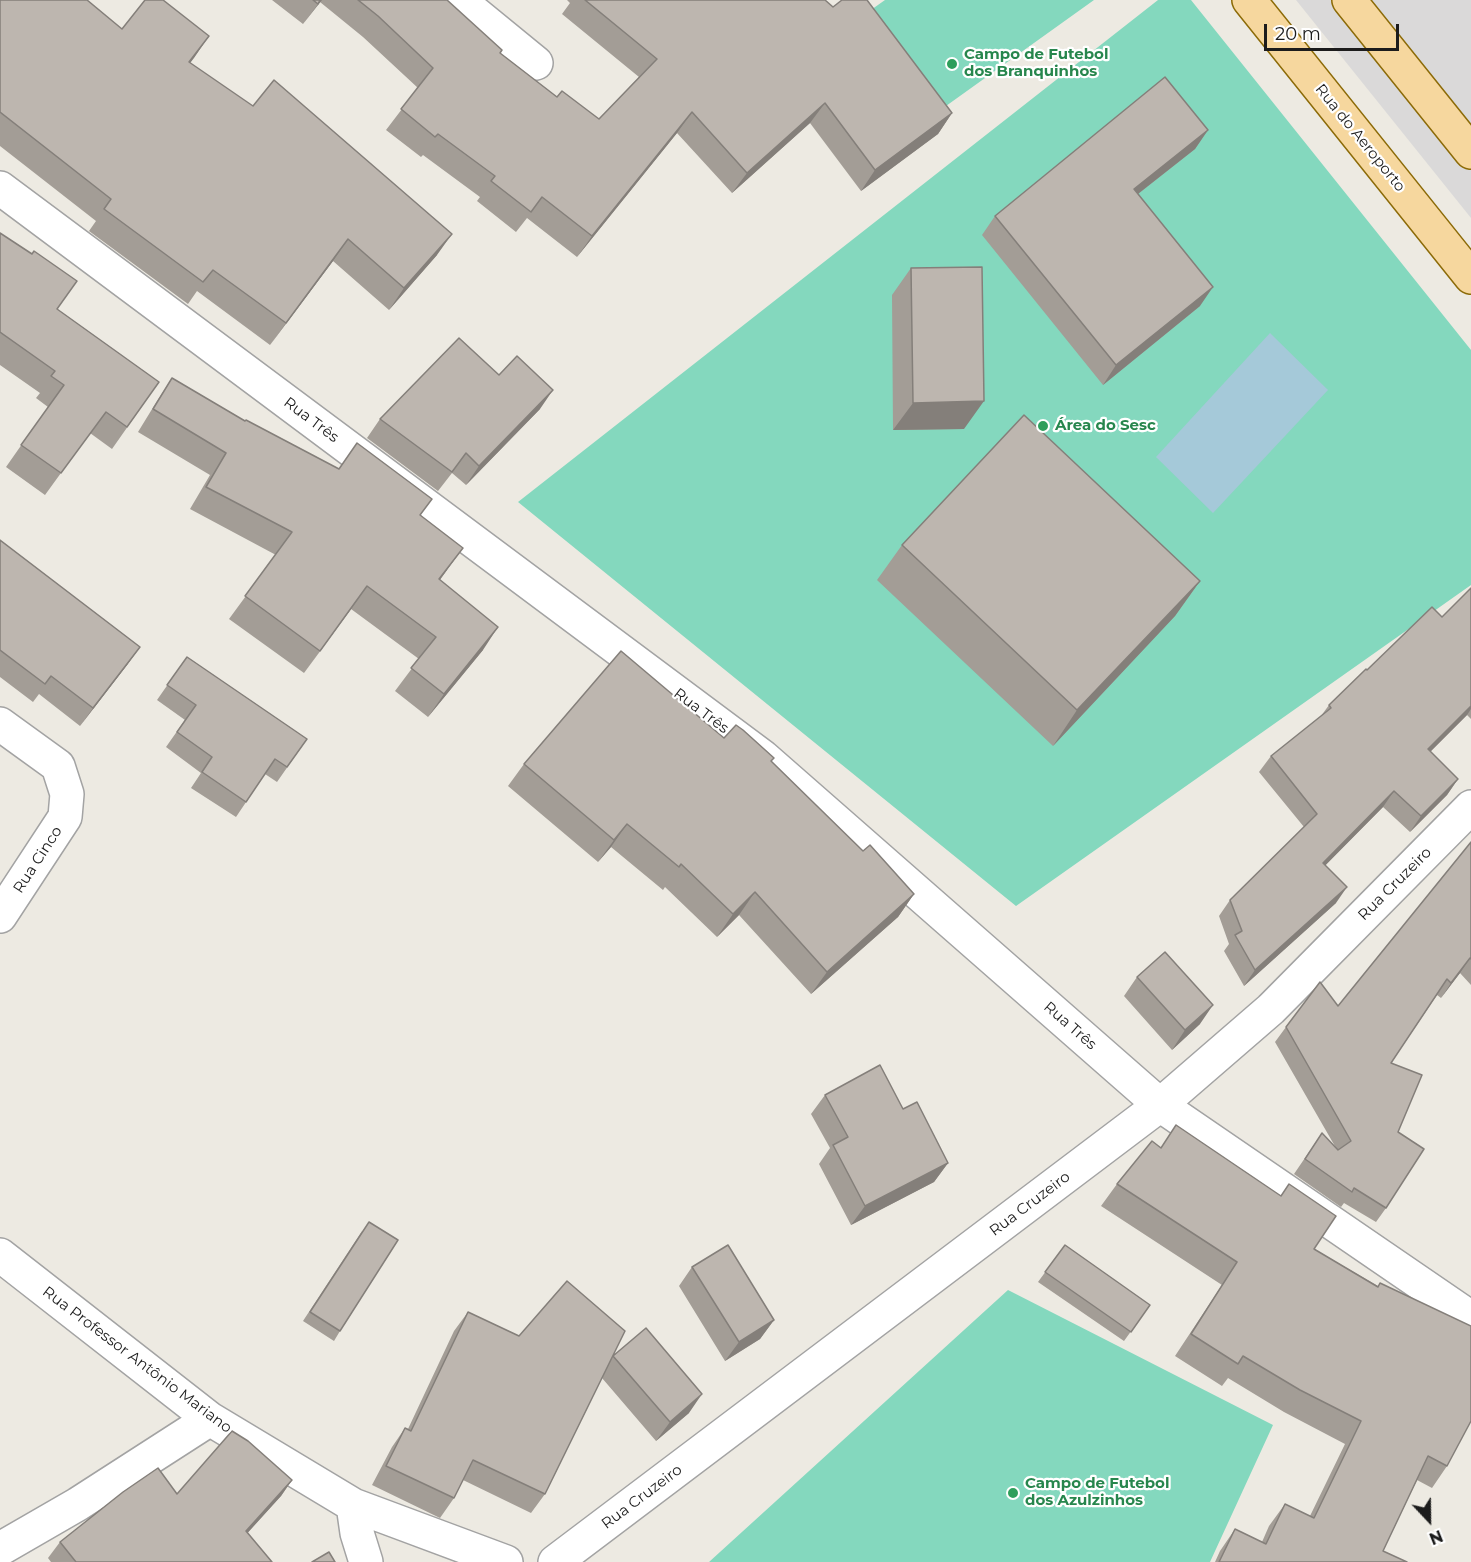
<!DOCTYPE html>
<meta charset="utf-8">
<style>
body{margin:0}
#map{position:relative;width:1471px;height:1562px;overflow:hidden;background:#edeae2;font-family:Montserrat,sans-serif}
canvas{display:block}
.north{position:absolute;left:1399px;top:1490px;width:60px;height:60px;-webkit-text-stroke:4px #fff;paint-order:stroke;rotate:158deg;font-size:16px;font-weight:700;line-height:24px;text-align:center;color:#1c1c1c}
.north::after{content:'';display:block;margin:auto;width:21px;height:27px;background:#1c1c1c;clip-path:polygon(50% 0,100% 100%,50% 72%,0 100%)}
.scale{position:absolute;left:1264px;top:24px;width:135px;height:27px;box-sizing:border-box;border:3px solid #1c1c1c;border-top:0;padding-left:8px;font-size:18px;line-height:21px;white-space:nowrap;color:#1c1c1c;-webkit-text-stroke:4px #fff;paint-order:stroke}
</style>
<div id="map">
<canvas width="1471" height="1562"></canvas>
<div class="north">N</div>
<div class="scale">20 m</div>
</div>
<script>
const g = document.querySelector('canvas').getContext('2d');
g.lineJoin = 'round';
function paint(path, color) { g.fillStyle = color; g.fill(path, 'evenodd'); }
function trace(path, color, width, dash) { g.strokeStyle = color; g.lineWidth = width; g.lineCap = dash ? 'butt' : 'round'; g.setLineDash(dash || []); g.stroke(path); }
function drawText(font, color, halo, rows, align = 'center') {
  g.font = font + ' Montserrat,sans-serif'; g.lineWidth = 4.5; g.setLineDash([]); g.textBaseline = 'middle'; g.strokeStyle = halo; g.fillStyle = color; for (const [text, x, y, turn = 0] of rows) {
    g.save(); g.translate(x, y); g.rotate((+turn || 0) * Math.PI / 180); g.textAlign = isNaN(turn) ? turn : align; if (halo) g.strokeText(text, 0, 0); g.fillText(text, 0, 0); g.restore();
  }
}
paint(new Path2D(`
 M 1296,0 L 1471,0 L 1471,218 Z`), '#dad9d9');
paint(new Path2D(`
 M 885,0 L 1094,0 L 939,111 L 861,17 Z
 M 1158,0 L 1191,0 L 1471,350 L 1471,585 L 1016,906 L 518,502 Z
 M 1008,1290 L 1273,1425 L 1210,1562 L 709,1562 Z`), '#84d8be');
paint(new Path2D(`
 M 1270,333 L 1328,390 L 1213,513 L 1156,457 Z`), '#a5c9d9');
const minor = new Path2D(`
 M 459,0 L 536,63
 M 0,188 L 763,757 L 1160,1105 L 1471,1318
 M 0,724 L 58,766 L 67,794 L 65,817 L 0,916
 M 0,1255 L 210,1419 L 353,1505 L 506,1562
 M 353,1505 L 357,1533 L 366,1562
 M 0,1549 L 78,1504 L 210,1419
 M 555,1562 L 1160,1105 L 1271,1009 L 1471,807`);
const major = new Path2D(`
 M 1249,0 L 1471,277
 M 1349,0 L 1471,152`);
trace(minor, '#a3a3a3', 36);
trace(major, '#8c6b08', 36);
trace(minor, '#fff', 33);
trace(major, '#f6d79e', 33);
paint(new Path2D(`
 M 0,0 L 122,29 L 190,63 L 437,255 L 389,310 L 333,261 L 270,345 L 197,291 L 188,304 L 89,231 L 96,221 L 0,146 Z
 M 272,0 L 447,0 L 500,53 L 557,97 L 599,119 L 639,77 L 562,14 L 570,3 L 567,0 L 825,0 L 952,113 L 938,134 L 861,191 L 810,123 L 732,193 L 677,133 L 577,257 L 527,218 L 516,232 L 477,201 L 480,197 L 423,155 L 421,157 L 386,130 L 418,88 L 363,37 L 320,2 L 303,24 Z
 M 1208,130 L 1195,149 L 1138,194 L 1200,306 L 1103,385 L 982,235 L 995,216 Z
 M 0,233 L 57,309 L 159,382 L 112,449 L 90,433 L 45,495 L 6,467 L 48,407 L 36,398 L 40,393 L 0,365 Z
 M 911,268 L 964,429 L 893,430 L 892,295 Z
 M 499,375 L 540,409 L 466,485 L 452,473 L 438,491 L 367,438 L 380,419 Z
 M 172,378 L 245,421 L 421,515 L 447,570 L 440,580 L 483,650 L 428,717 L 395,691 L 419,659 L 351,609 L 304,673 L 229,619 L 276,555 L 190,509 L 210,475 L 138,432 L 157,401 Z
 M 0,540 L 140,647 L 127,665 L 80,726 L 39,694 L 33,702 L 0,677 Z
 M 902,545 L 1200,581 L 1175,616 L 1053,746 L 877,580 Z
 M 1471,588 L 1471,719 L 1467,715 L 1430,752 L 1458,779 L 1447,795 L 1410,832 L 1383,807 L 1325,865 L 1336,903 L 1244,986 L 1224,951 L 1229,944 L 1219,916 L 1230,900 L 1304,827 L 1259,772 L 1271,756 L 1321,716 L 1329,705 L 1367,670 L 1442,617 Z
 M 187,657 L 307,739 L 277,782 L 265,774 L 236,817 L 191,788 L 201,773 L 166,747 L 185,720 L 157,700 Z
 M 724,738 L 772,762 L 863,851 L 914,894 L 898,917 L 811,994 L 739,915 L 717,937 L 665,887 L 663,890 L 611,847 L 598,862 L 508,786 L 524,764 Z
 M 1471,842 L 1471,985 L 1460,973 L 1441,998 L 1437,995 L 1391,1063 L 1398,1132 L 1386,1208 L 1376,1222 L 1344,1203 L 1341,1207 L 1294,1174 L 1322,1133 L 1336,1148 L 1275,1042 L 1286,1027 L 1338,1006 Z
 M 1137,977 L 1200,1024 L 1172,1050 L 1124,996 Z
 M 825,1095 L 948,1163 L 934,1182 L 851,1225 L 819,1164 L 830,1148 L 811,1114 Z
 M 1176,1125 L 1281,1196 L 1289,1184 L 1314,1249 L 1378,1286 L 1380,1283 L 1447,1466 L 1432,1488 L 1417,1480 L 1383,1551 L 1407,1562 L 1215,1562 L 1220,1551 L 1235,1529 L 1262,1542 L 1269,1526 L 1285,1504 L 1310,1516 L 1345,1444 L 1284,1412 L 1228,1378 L 1222,1386 L 1175,1356 L 1222,1285 L 1101,1206 L 1117,1184 L 1161,1148 Z
 M 362,1231 L 340,1331 L 334,1341 L 303,1321 Z
 M 1065,1245 L 1150,1305 L 1124,1341 L 1038,1282 Z
 M 692,1267 L 774,1320 L 760,1339 L 725,1361 L 679,1286 Z
 M 468,1312 L 519,1336 L 613,1356 L 689,1413 L 656,1441 L 602,1378 L 545,1494 L 531,1513 L 463,1480 L 454,1498 L 440,1518 L 372,1485 L 392,1447 L 405,1428 L 408,1429 L 454,1331 Z
 M 292,1480 L 281,1496 L 247,1533 L 272,1562 L 51,1562 L 48,1558 L 60,1542 L 177,1494 Z`), '#a39d96');
paint(new Path2D(`
 M 320,0 L 322,0 L 303,24 L 318,4 Z
 M 209,36 L 194,58 L 174,84 L 189,62 Z
 M 825,103 L 810,123 L 732,193 L 747,173 Z
 M 692,112 L 677,133 L 577,257 L 592,236 Z
 M 952,113 L 938,134 L 861,191 L 875,170 Z
 M 1208,130 L 1195,149 L 1120,208 L 1134,189 Z
 M 452,234 L 437,255 L 389,310 L 404,288 Z
 M 348,239 L 333,261 L 270,345 L 286,323 Z
 M 1213,287 L 1200,306 L 1103,385 L 1116,365 Z
 M 553,390 L 540,409 L 466,485 L 479,466 Z
 M 984,401 L 964,429 L 893,430 L 913,403 Z
 M 463,548 L 447,570 L 423,602 L 439,579 Z
 M 1200,581 L 1175,616 L 1053,746 L 1077,710 Z
 M 367,586 L 351,609 L 304,673 L 320,651 Z
 M 498,627 L 483,650 L 428,717 L 444,694 Z
 M 140,647 L 127,665 L 80,726 L 93,708 Z
 M 1471,706 L 1471,709 L 1467,715 L 1417,765 L 1428,749 Z
 M 1458,779 L 1447,795 L 1410,832 L 1421,816 Z
 M 1394,791 L 1383,807 L 1312,879 L 1323,863 Z
 M 627,824 L 611,847 L 598,862 L 614,840 Z
 M 1347,887 L 1336,903 L 1244,986 L 1255,970 Z
 M 755,892 L 739,915 L 717,937 L 733,914 Z
 M 914,894 L 898,917 L 811,994 L 827,972 Z
 M 1470,958 L 1460,973 L 1441,998 L 1451,983 Z
 M 1213,1005 L 1200,1024 L 1172,1050 L 1185,1030 Z
 M 948,1163 L 934,1182 L 851,1225 L 865,1206 Z
 M 774,1320 L 760,1339 L 725,1361 L 739,1342 Z
 M 702,1394 L 689,1413 L 656,1441 L 670,1422 Z
 M 292,1480 L 281,1496 L 234,1548 L 246,1531 Z`), '#847f7a');
const building = new Path2D(`
 M 0,0 L 87,0 L 122,29 L 145,0 L 163,0 L 209,36 L 189,62 L 253,106 L 274,80 L 452,234 L 404,288 L 348,239 L 286,323 L 213,270 L 203,282 L 104,209 L 111,199 L 0,112 Z
 M 313,0 L 320,0 L 318,4 Z
 M 358,0 L 447,0 L 502,50 L 500,53 L 557,97 L 562,91 L 599,119 L 657,59 L 585,0 L 825,0 L 833,7 L 842,0 L 867,0 L 952,113 L 875,170 L 825,103 L 747,173 L 692,112 L 592,236 L 542,197 L 531,212 L 491,181 L 495,176 L 438,134 L 435,137 L 401,109 L 433,68 L 378,16 Z
 M 1165,77 L 1208,130 L 1134,189 L 1213,287 L 1116,365 L 995,216 Z
 M 0,233 L 32,254 L 34,251 L 77,281 L 57,309 L 159,382 L 127,427 L 106,412 L 61,473 L 21,445 L 64,385 L 51,376 L 55,371 L 0,332 Z
 M 982,267 L 984,401 L 913,403 L 911,268 Z
 M 459,338 L 499,375 L 517,356 L 553,390 L 479,466 L 466,453 L 452,472 L 380,419 Z
 M 172,378 L 245,421 L 246,420 L 339,469 L 357,443 L 432,499 L 420,515 L 463,548 L 439,579 L 498,627 L 444,694 L 411,668 L 436,637 L 367,586 L 320,651 L 245,596 L 292,532 L 206,487 L 226,453 L 153,409 Z
 M 1024,415 L 1200,581 L 1077,710 L 902,545 Z
 M 0,540 L 140,647 L 93,708 L 51,676 L 45,684 L 0,650 Z
 M 1471,588 L 1471,706 L 1428,749 L 1458,779 L 1421,816 L 1394,791 L 1323,863 L 1347,887 L 1255,970 L 1235,935 L 1242,931 L 1230,900 L 1317,814 L 1271,756 L 1331,708 L 1329,705 L 1366,669 L 1367,670 L 1432,607 L 1442,617 Z
 M 621,651 L 724,738 L 736,725 L 743,730 L 774,758 L 771,761 L 863,851 L 870,845 L 914,894 L 827,972 L 755,892 L 733,914 L 681,864 L 679,867 L 627,824 L 614,840 L 524,764 Z
 M 187,657 L 307,739 L 287,767 L 275,759 L 246,802 L 202,772 L 212,757 L 177,732 L 196,705 L 167,685 Z
 M 1471,842 L 1471,959 L 1470,958 L 1451,983 L 1447,979 L 1391,1063 L 1422,1075 L 1398,1132 L 1424,1149 L 1386,1208 L 1354,1188 L 1352,1192 L 1305,1159 L 1322,1133 L 1338,1150 L 1351,1141 L 1286,1027 L 1320,982 L 1338,1006 Z
 M 1165,952 L 1213,1005 L 1185,1030 L 1137,977 Z
 M 880,1065 L 903,1109 L 917,1102 L 948,1163 L 865,1206 L 833,1145 L 848,1137 L 825,1095 Z
 M 1176,1125 L 1281,1196 L 1289,1184 L 1336,1216 L 1314,1249 L 1378,1287 L 1380,1283 L 1471,1326 L 1471,1421 L 1447,1466 L 1428,1456 L 1383,1551 L 1407,1562 L 1219,1562 L 1235,1529 L 1266,1544 L 1285,1504 L 1314,1518 L 1361,1421 L 1300,1390 L 1243,1356 L 1238,1364 L 1191,1334 L 1237,1262 L 1117,1184 L 1152,1141 L 1161,1148 Z
 M 369,1222 L 398,1240 L 340,1331 L 310,1312 Z
 M 728,1245 L 774,1320 L 739,1342 L 692,1267 Z
 M 1065,1245 L 1150,1305 L 1131,1332 L 1045,1272 Z
 M 567,1281 L 625,1331 L 545,1494 L 473,1460 L 454,1498 L 386,1466 L 405,1428 L 411,1431 L 468,1312 L 519,1336 Z
 M 646,1328 L 702,1394 L 670,1422 L 613,1356 Z
 M 232,1431 L 248,1441 L 292,1480 L 246,1531 L 272,1562 L 76,1562 L 60,1542 L 123,1492 L 158,1468 L 177,1494 Z
 M 329,1552 L 335,1562 L 312,1562 Z`);
paint(building, '#bdb6af');
trace(building, '#847f7a', 1.5);
for (const [x, y, r, color] of [
 [952,64,6,"#2e9e5b"],
 [1043,426,6,"#2e9e5b"],
 [1013,1493,6,"#2e9e5b"]
]) { const dot = new Path2D(); dot.arc(x, y, r, 0, 2 * Math.PI); g.fillStyle = color; g.fill(dot); trace(dot, '#fff', 2); }
drawText('bold 15px', '#27864d', '#fff', [
 ["Campo de Futebol",964,55],
 ["dos Branquinhos",964,72],
 ["Área do Sesc",1055,426],
 ["Campo de Futebol",1025,1484],
 ["dos Azulzinhos",1025,1501]
], 'left');
drawText('15px', '#1c1c1c', '#fff', [
 ["Rua do Aeroporto",1360,138,51],
 ["Rua Três",311,420,37],
 ["Rua Três",701,711,37],
 ["Rua Cinco",38,860,-57],
 ["Rua Cruzeiro",1395,884,-45],
 ["Rua Três",1070,1026,41],
 ["Rua Cruzeiro",1030,1204,-37],
 ["Rua Professor Antônio Mariano",137,1360,37],
 ["Rua Cruzeiro",642,1497,-37]
]);
</script>
